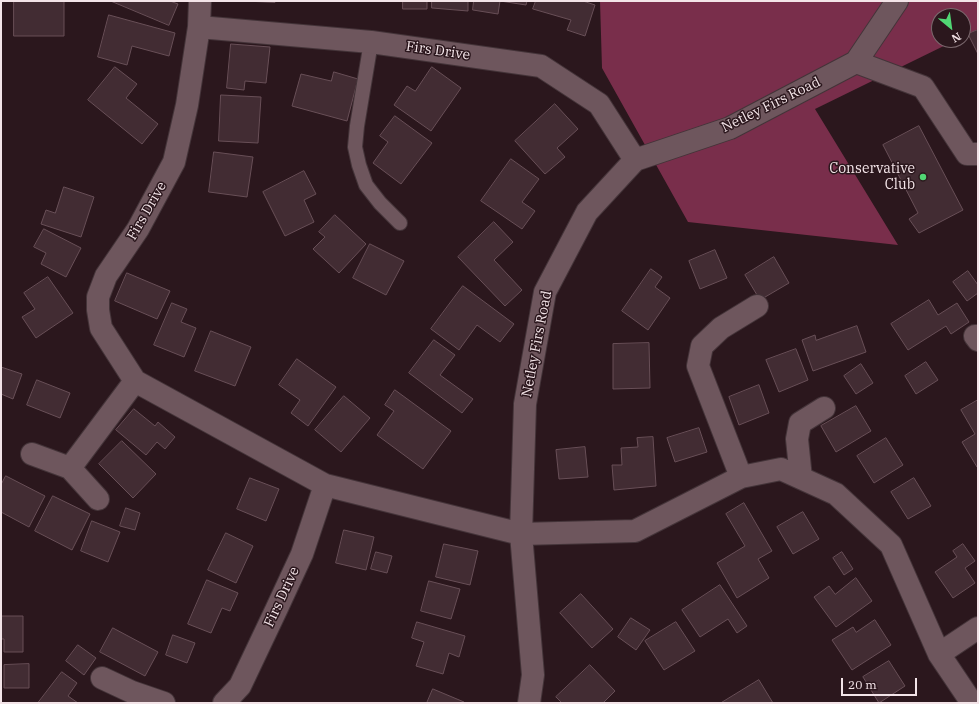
<!DOCTYPE html>
<style>
body{margin:0}
#map{position:relative;width:979px;height:704px;overflow:hidden;background:#2b171d;font-family:"IBM Plex Serif",serif}
canvas{display:block}
.frame{position:absolute;inset:0;border:2px solid #f3e4e8;pointer-events:none}
.north{position:absolute;left:931px;top:8px;width:40px;height:40px;box-sizing:border-box;background:#2b171d;border:1px solid #7b696e;border-radius:50%;rotate:151deg;font-size:11px;font-weight:700;line-height:16px;text-align:center;color:#f3e4e8}
.north::after{content:'';display:block;margin:auto;width:14px;height:18px;background:#51d674;clip-path:polygon(50% 0,100% 100%,50% 72%,0 100%)}
.scale{position:absolute;left:841px;top:678px;width:76px;height:18px;box-sizing:border-box;border:2px solid #f3e4e8;border-top:0;padding-left:5px;font-size:12px;line-height:14px;white-space:nowrap;color:#f3e4e8;-webkit-text-stroke:3px #2b171d;paint-order:stroke}
</style>
<div id="map">
<canvas width="979" height="704"></canvas>
<div class="frame"></div>
<div class="north">N</div>
<div class="scale">20 m</div>
</div>
<script>
const g = document.querySelector('canvas').getContext('2d');
g.lineJoin = 'round';
function paint(path, color) { g.fillStyle = color; g.fill(path, 'evenodd'); }
function trace(path, color, width, dash) { g.strokeStyle = color; g.lineWidth = width; g.lineCap = dash ? 'butt' : 'round'; g.setLineDash(dash || []); g.stroke(path); }
function drawText(font, color, halo, rows, align = 'center') {
  g.font = font + ' "IBM Plex Serif",serif'; g.lineWidth = 3; g.setLineDash([]); g.textBaseline = 'middle'; g.strokeStyle = halo; g.fillStyle = color; for (const [text, x, y, turn = 0] of rows) {
    g.save(); g.translate(x, y); g.rotate((+turn || 0) * Math.PI / 180); g.textAlign = isNaN(turn) ? turn : align; if (halo) g.strokeText(text, 0, 0); g.fillText(text, 0, 0); g.restore();
  }
}
paint(new Path2D(`
 M 600,1 L 978,1 L 978,29 L 963,37 L 963,16 L 939,16 L 939,40 L 956,40 L 815,109 L 898,245 L 688,222 L 602,68 Z`), '#792e4b');
const building = new Path2D(`
 M 14,1 L 64,1 L 64,36 L 14,36 Z
 M 111,1 L 170,1 L 178,4 L 169,25 Z
 M 245,1 L 275,1 L 275,2 Z
 M 403,1 L 427,1 L 427,9 L 403,9 Z
 M 432,1 L 468,1 L 468,11 L 432,8 Z
 M 474,1 L 527,1 L 526,5 L 500,1 L 498,14 L 473,10 Z
 M 536,1 L 583,1 L 595,5 L 585,36 L 567,30 L 571,20 L 533,9 Z
 M 109,15 L 175,33 L 169,56 L 132,46 L 127,65 L 98,57 Z
 M 978,30 L 978,54 L 968,34 Z
 M 231,44 L 270,47 L 266,83 L 245,81 L 244,90 L 227,88 Z
 M 115,67 L 137,84 L 126,98 L 158,124 L 142,144 L 88,100 Z
 M 432,67 L 461,88 L 431,131 L 394,105 L 407,86 L 415,91 Z
 M 334,72 L 358,79 L 347,121 L 292,106 L 301,74 L 331,81 Z
 M 221,95 L 261,97 L 258,143 L 219,141 Z
 M 555,104 L 578,129 L 557,148 L 565,157 L 545,174 L 515,141 Z
 M 395,116 L 432,143 L 401,184 L 373,163 L 388,142 L 380,136 Z
 M 919,126 L 963,210 L 919,233 L 909,219 L 918,213 L 883,145 Z
 M 214,152 L 253,157 L 247,197 L 209,192 Z
 M 511,159 L 539,179 L 522,202 L 535,211 L 522,229 L 481,201 Z
 M 304,171 L 316,194 L 304,200 L 314,222 L 285,236 L 263,192 Z
 M 64,187 L 94,197 L 81,237 L 41,224 L 46,210 L 55,213 Z
 M 335,215 L 366,244 L 339,273 L 313,249 L 325,237 L 319,232 Z
 M 494,222 L 513,242 L 494,260 L 522,290 L 505,306 L 458,257 Z
 M 44,229 L 81,248 L 66,277 L 41,264 L 46,253 L 34,247 Z
 M 370,244 L 404,261 L 386,295 L 353,278 Z
 M 715,250 L 727,278 L 700,289 L 689,261 Z
 M 774,257 L 789,283 L 760,300 L 745,275 Z
 M 651,269 L 662,277 L 655,287 L 670,298 L 648,330 L 622,311 Z
 M 968,271 L 978,285 L 978,293 L 967,301 L 953,282 Z
 M 127,273 L 170,291 L 157,319 L 115,301 Z
 M 48,277 L 73,313 L 36,338 L 22,317 L 35,309 L 24,293 Z
 M 463,286 L 514,324 L 500,342 L 477,325 L 459,350 L 431,329 Z
 M 929,300 L 938,315 L 957,303 L 969,322 L 951,334 L 946,326 L 908,350 L 891,324 Z
 M 172,303 L 187,309 L 181,322 L 196,328 L 184,357 L 154,345 Z
 M 857,326 L 866,352 L 813,371 L 802,340 L 815,335 L 816,340 Z
 M 211,331 L 251,347 L 235,386 L 195,371 Z
 M 434,340 L 455,355 L 440,375 L 473,399 L 462,413 L 409,373 Z
 M 649,343 L 650,388 L 613,389 L 613,344 Z
 M 796,349 L 808,380 L 779,392 L 766,360 Z
 M 297,359 L 336,387 L 308,426 L 291,413 L 300,400 L 279,385 Z
 M 926,362 L 938,380 L 916,394 L 905,376 Z
 M 861,364 L 873,383 L 856,394 L 844,376 Z
 M 1,367 L 22,374 L 13,399 L 1,394 Z
 M 37,380 L 70,393 L 60,418 L 27,405 Z
 M 759,385 L 769,413 L 739,425 L 729,397 Z
 M 395,390 L 451,431 L 423,469 L 377,435 L 394,411 L 385,405 Z
 M 344,396 L 370,418 L 341,452 L 315,430 Z
 M 978,400 L 978,466 L 977,467 L 962,442 L 975,434 L 961,410 Z
 M 856,406 L 871,431 L 836,452 L 821,426 Z
 M 134,409 L 155,426 L 158,422 L 175,437 L 165,449 L 157,442 L 146,455 L 116,430 Z
 M 699,428 L 707,452 L 675,462 L 667,438 Z
 M 653,437 L 656,486 L 614,490 L 612,465 L 622,465 L 621,448 L 638,447 L 637,438 Z
 M 886,438 L 903,465 L 874,483 L 857,456 Z
 M 122,441 L 156,474 L 133,498 L 99,464 Z
 M 585,447 L 588,477 L 559,479 L 556,450 Z
 M 6,476 L 45,496 L 29,527 L 1,512 L 1,485 Z
 M 250,478 L 279,489 L 266,521 L 237,509 Z
 M 914,478 L 931,506 L 908,519 L 891,492 Z
 M 53,496 L 90,514 L 72,550 L 35,531 Z
 M 744,503 L 772,551 L 758,559 L 769,578 L 737,598 L 717,563 L 745,546 L 726,514 Z
 M 126,508 L 140,513 L 135,530 L 120,526 Z
 M 803,512 L 819,539 L 793,554 L 777,527 Z
 M 92,521 L 120,532 L 108,562 L 81,551 Z
 M 344,530 L 374,537 L 366,570 L 336,563 Z
 M 226,533 L 253,546 L 236,583 L 208,570 Z
 M 444,544 L 478,551 L 470,585 L 436,577 Z
 M 963,544 L 975,561 L 965,568 L 975,583 L 953,598 L 935,572 L 957,557 L 953,551 Z
 M 376,552 L 392,556 L 387,573 L 371,569 Z
 M 842,552 L 853,569 L 844,575 L 833,558 Z
 M 856,578 L 872,601 L 836,627 L 814,597 L 829,586 L 835,594 Z
 M 207,580 L 238,593 L 230,611 L 222,608 L 211,633 L 188,624 Z
 M 429,581 L 460,589 L 451,619 L 421,611 Z
 M 720,585 L 747,626 L 737,633 L 728,619 L 700,637 L 682,610 Z
 M 581,594 L 613,629 L 592,648 L 560,613 Z
 M 1,616 L 23,616 L 23,652 L 4,652 L 4,639 L 1,639 Z
 M 631,618 L 650,630 L 636,650 L 618,637 Z
 M 875,620 L 891,645 L 852,670 L 832,640 L 853,627 L 856,632 Z
 M 417,622 L 465,636 L 459,657 L 449,653 L 443,674 L 416,666 L 424,642 L 412,638 Z
 M 676,622 L 695,651 L 664,670 L 645,641 Z
 M 113,628 L 158,652 L 145,676 L 100,652 Z
 M 173,635 L 195,643 L 187,663 L 166,655 Z
 M 78,645 L 96,658 L 84,675 L 66,661 Z
 M 889,661 L 905,686 L 879,703 L 863,677 Z
 M 29,664 L 29,688 L 4,688 L 4,665 Z
 M 590,665 L 615,691 L 603,703 L 562,703 L 556,697 Z
 M 62,672 L 77,683 L 68,696 L 78,703 L 38,703 Z
 M 759,680 L 773,703 L 721,703 Z
 M 433,689 L 464,702 L 463,703 L 427,703 Z`);
paint(building, '#422c33');
trace(building, '#684f57', 1);
const service = new Path2D(`
 M 371,42 L 357,126 L 355,147 L 359,165 L 366,185 L 380,203 L 400,223`);
const minor = new Path2D(`
 M 200,1 L 199,27 L 187,105 L 174,162 L 138,229 L 106,276 L 98,297 L 98,310 L 101,328 L 135,381 L 325,485 L 521,534 L 635,531 L 741,477 L 781,469 L 836,494 L 891,545 L 939,654 L 972,703
 M 199,27 L 371,42 L 541,66 L 599,104 L 635,160
 M 856,62 L 923,87 L 967,154 L 978,154
 M 975,336 L 978,340
 M 32,454 L 70,468 L 98,499
 M 70,468 L 135,381
 M 741,477 L 698,366 L 702,346 L 721,328 L 757,306
 M 801,478 L 797,439 L 800,423 L 824,408
 M 939,654 L 978,628
 M 102,678 L 132,692 L 164,703
 M 224,703 L 240,686 L 277,608 L 302,554 L 325,485
 M 529,703 L 533,675 L 521,534 L 525,404 L 545,292 L 587,212 L 635,160 L 730,128 L 856,62 L 897,1`);
trace(service, '#443439', 16);
trace(minor, '#443439', 24);
trace(service, '#6e565d', 14);
trace(minor, '#6e565d', 22);
for (const [x, y, r, color] of [
 [923,177,4,"#51d674"]
]) { const dot = new Path2D(); dot.arc(x, y, r, 0, 2 * Math.PI); g.fillStyle = color; g.fill(dot); trace(dot, '#2b171d', 1.5); }
drawText('14px', '#f3e4e8', '#2b171d', [
 ["Firs Drive",438,51,8],
 ["Netley Firs Road",771,105,-26],
 ["Firs Drive",147,211,-60],
 ["Netley Firs Road",537,344,-79],
 ["Firs Drive",282,597,-65]
]);
drawText('14px', '#f3e4e8', '#2b171d', [
 ["Conservative",915,169],
 ["Club",915,185]
], 'right');
</script>
